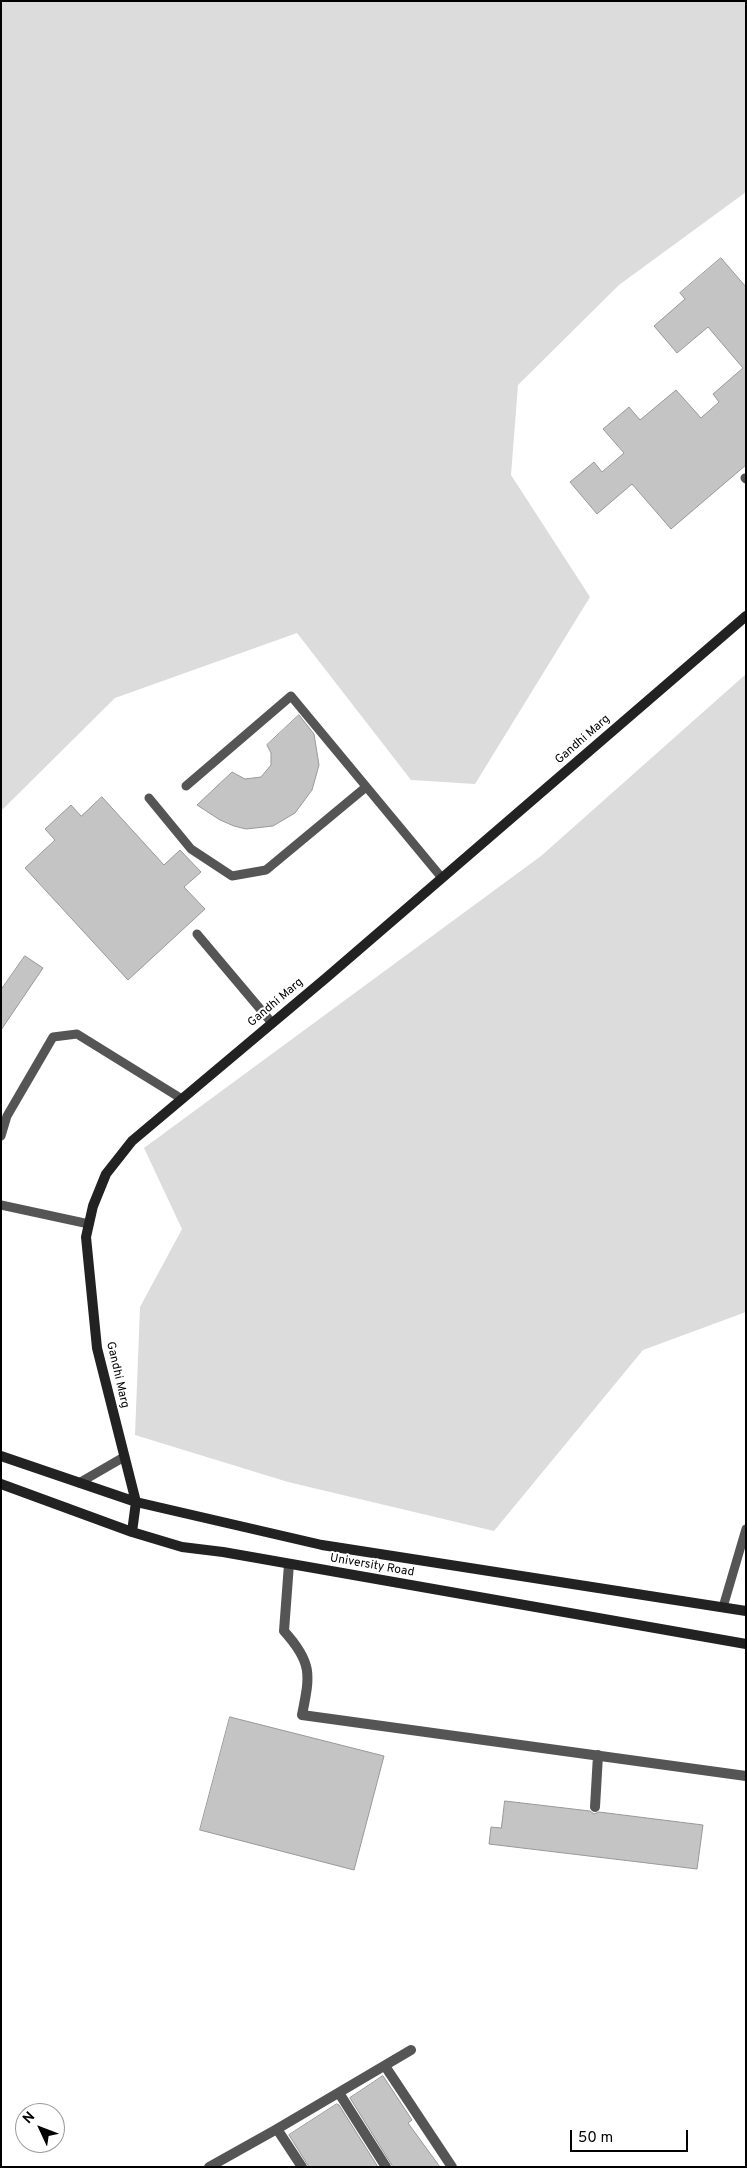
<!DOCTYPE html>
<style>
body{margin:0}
#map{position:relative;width:747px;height:2168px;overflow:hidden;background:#fff;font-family:Overpass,sans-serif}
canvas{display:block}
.frame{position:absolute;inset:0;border:2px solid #000;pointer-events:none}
.north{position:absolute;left:15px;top:2103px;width:50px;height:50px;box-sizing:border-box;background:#fff;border:1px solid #999;border-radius:50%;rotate:313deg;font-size:14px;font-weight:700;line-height:20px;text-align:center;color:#000}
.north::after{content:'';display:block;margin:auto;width:18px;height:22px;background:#000;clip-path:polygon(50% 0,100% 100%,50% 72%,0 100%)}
.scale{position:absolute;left:570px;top:2130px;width:118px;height:22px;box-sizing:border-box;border:2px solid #000;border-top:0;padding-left:6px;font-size:15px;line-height:18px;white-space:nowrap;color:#000;-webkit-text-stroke:4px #fff;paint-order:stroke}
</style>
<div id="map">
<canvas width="747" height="2168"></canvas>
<div class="frame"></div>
<div class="north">N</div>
<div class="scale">50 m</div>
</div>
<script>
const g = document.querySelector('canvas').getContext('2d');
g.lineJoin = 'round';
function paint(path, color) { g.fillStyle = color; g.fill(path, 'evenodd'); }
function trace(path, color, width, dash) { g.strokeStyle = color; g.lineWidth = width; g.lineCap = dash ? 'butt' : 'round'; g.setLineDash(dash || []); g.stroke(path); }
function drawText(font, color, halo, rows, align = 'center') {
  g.font = font + ' Overpass,sans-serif'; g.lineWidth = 4; g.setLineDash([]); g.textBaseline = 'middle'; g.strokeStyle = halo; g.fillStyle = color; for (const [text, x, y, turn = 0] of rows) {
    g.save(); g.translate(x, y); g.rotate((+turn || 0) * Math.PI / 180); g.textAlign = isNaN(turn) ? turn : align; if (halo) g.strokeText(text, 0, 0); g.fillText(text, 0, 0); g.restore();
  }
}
paint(new Path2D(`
 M 1,1 L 746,1 L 746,192 L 619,285 L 518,385 L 511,475 L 590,597 L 475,784 L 411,780 L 297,633 L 115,698 L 1,811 Z
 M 746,674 L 746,1312 L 643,1350 L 494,1531 L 288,1482 L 135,1435 L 140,1307 L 182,1229 L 144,1148 L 541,856 Z`), '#dcdcdc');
const building = new Path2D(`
 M 721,258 L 746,287 L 746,465 L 671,529 L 632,484 L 597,514 L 570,482 L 594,462 L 602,472 L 624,453 L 603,429 L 629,407 L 640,420 L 676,390 L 701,418 L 719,402 L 713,394 L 743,368 L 708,327 L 677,353 L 654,326 L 685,299 L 680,293 Z
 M 299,715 L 314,734 L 319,765 L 312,790 L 295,813 L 273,826 L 246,829 L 234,826 L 220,820 L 197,805 L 232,772 L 245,779 L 261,777 L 271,765 L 271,753 L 267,745 Z
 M 102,797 L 164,865 L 180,850 L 201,872 L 184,887 L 205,909 L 128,980 L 25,868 L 55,840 L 45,829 L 71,805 L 81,816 Z
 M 25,956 L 43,968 L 1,1030 L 1,990 Z
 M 230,1717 L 384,1756 L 354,1870 L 200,1830 Z
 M 505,1801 L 590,1811 L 594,1814 L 599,1812 L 703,1825 L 697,1869 L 489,1844 L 491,1827 L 501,1828 Z
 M 383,2076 L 412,2120 L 408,2123 L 440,2167 L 393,2167 L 350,2098 Z
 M 337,2104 L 339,2105 L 378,2167 L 309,2167 L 289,2135 Z`);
paint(building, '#c4c4c4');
trace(building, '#999', 1);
trace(new Path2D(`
 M 745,478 L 746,479
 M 186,786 L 291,696 L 442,878
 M 149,798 L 191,849 L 232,876 L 266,870 L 366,787
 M 197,934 L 272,1023
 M 1,1136 L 7,1116 L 53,1037 L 77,1034 L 182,1099
 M 1,1205 L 89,1224
 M 79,1483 L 124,1457
 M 723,1607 L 746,1529`), '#555', 9);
trace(new Path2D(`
 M 289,1564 L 284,1631 C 313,1663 310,1675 302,1715 L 746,1776
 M 595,1807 L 598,1755
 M 385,2066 L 452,2167
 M 339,2093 L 386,2167
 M 277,2129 L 302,2167
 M 209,2167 L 277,2129 L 411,2050`), '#555', 10);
trace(new Path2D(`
 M 1,1456 L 136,1502 L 322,1545 L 746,1611
 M 1,1484 L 132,1532 L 182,1547 L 223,1552 L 746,1644
 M 132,1532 L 136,1502 L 97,1348 L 86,1237 L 93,1206 L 106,1174 L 132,1141 L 326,978 L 746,616`), '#222', 10);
drawText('12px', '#000', '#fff', [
 ["Gandhi Marg",583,740,-41],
 ["Gandhi Marg",276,1003,-40],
 ["Gandhi Marg",117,1375,77],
 ["University Road",372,1566,10]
]);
</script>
